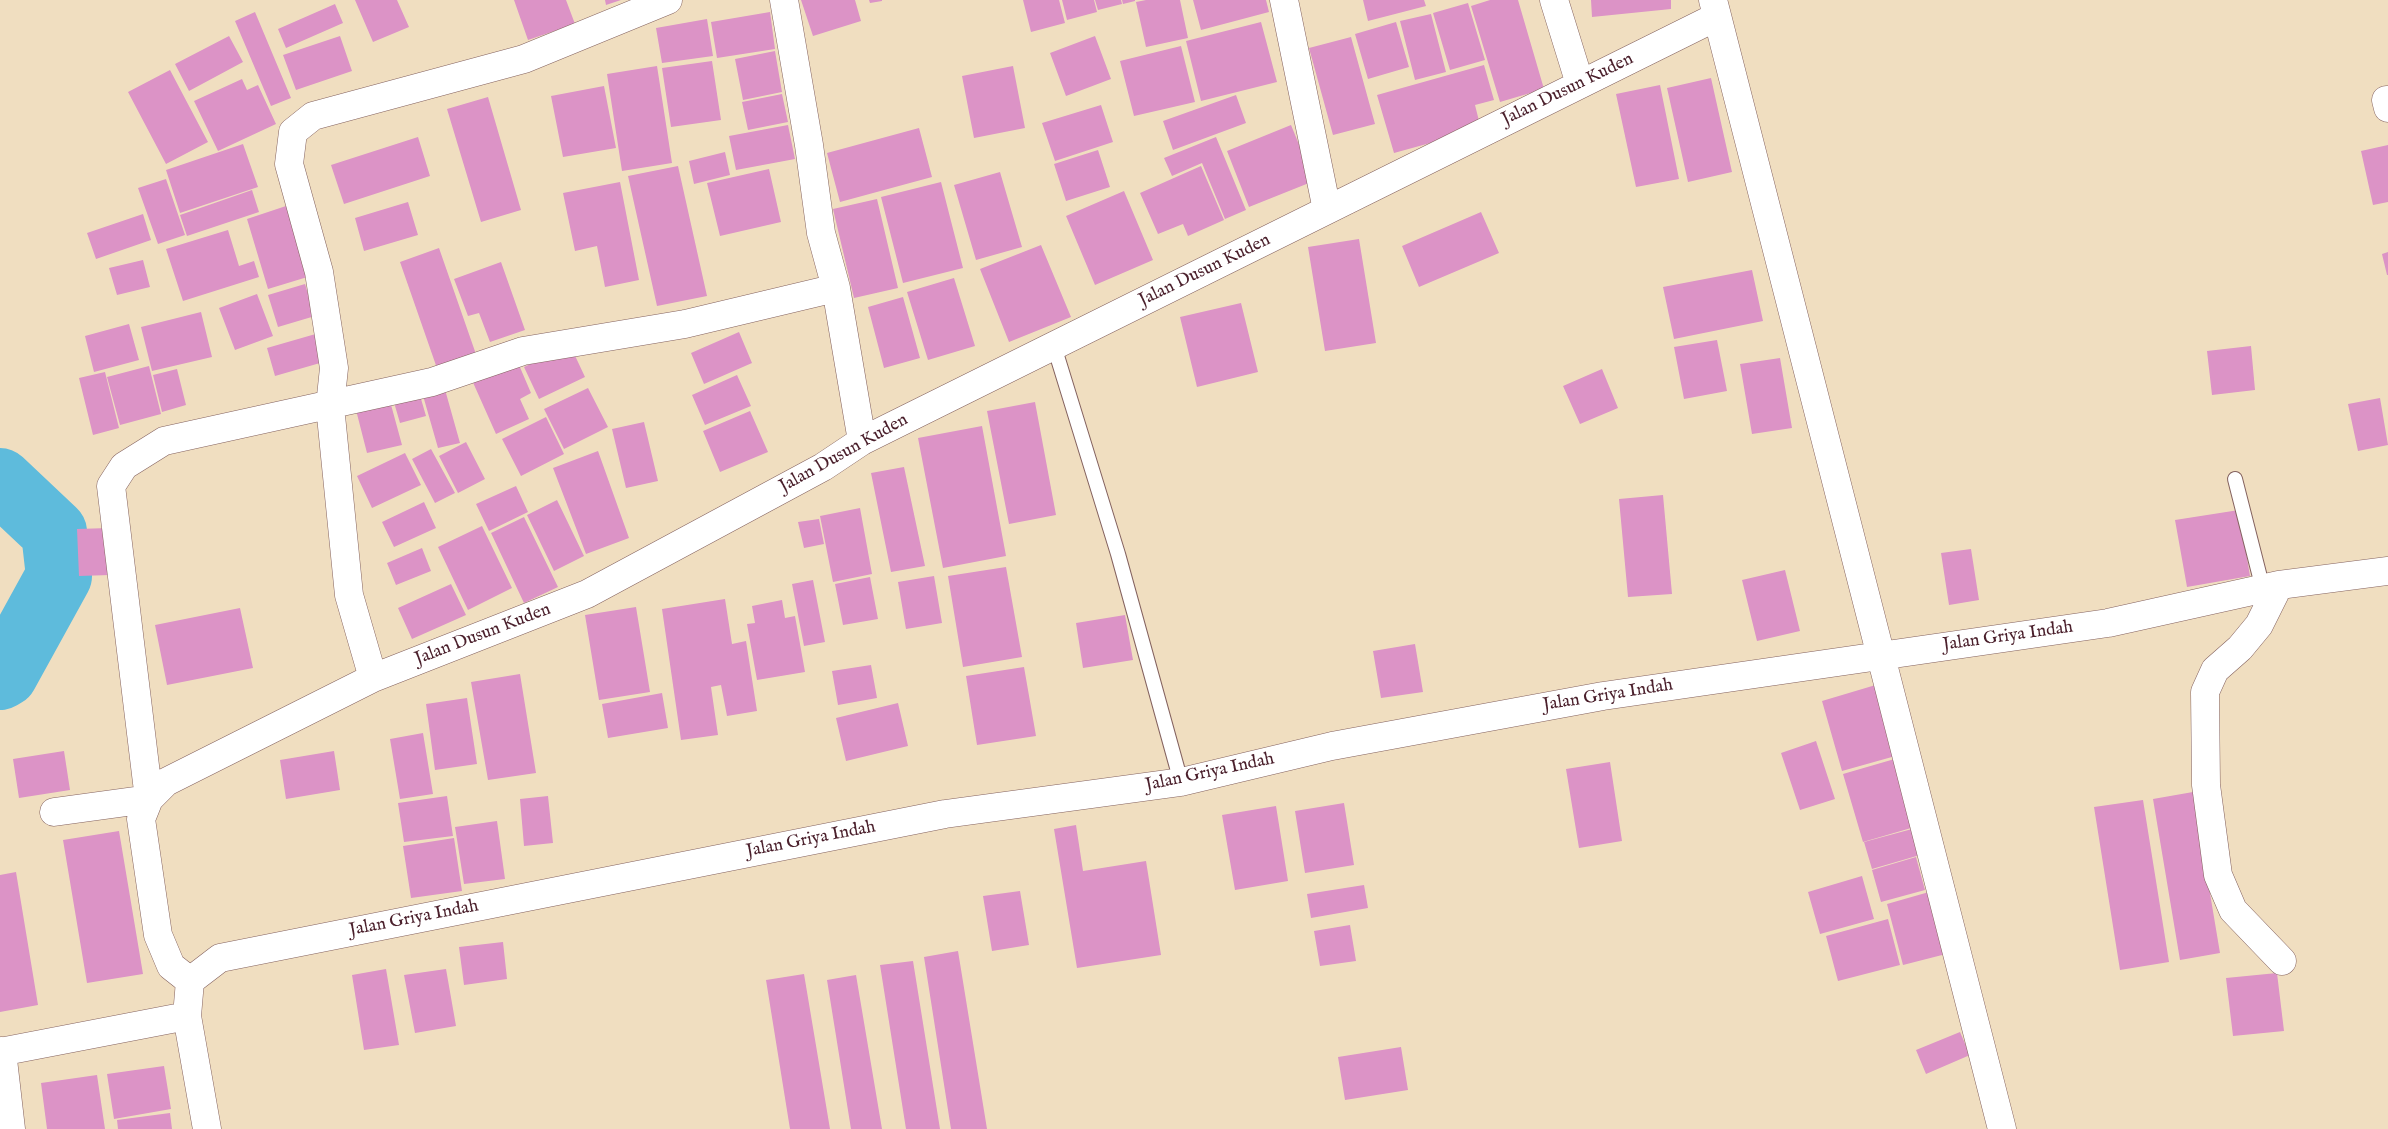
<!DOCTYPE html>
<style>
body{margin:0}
canvas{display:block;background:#f0dec0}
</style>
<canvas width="2388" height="1129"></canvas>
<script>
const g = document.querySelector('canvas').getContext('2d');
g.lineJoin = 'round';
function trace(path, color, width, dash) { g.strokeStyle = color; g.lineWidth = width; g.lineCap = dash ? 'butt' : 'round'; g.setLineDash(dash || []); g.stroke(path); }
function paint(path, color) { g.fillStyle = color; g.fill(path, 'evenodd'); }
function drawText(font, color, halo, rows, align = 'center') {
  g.font = font + ' "IM FELL English",serif'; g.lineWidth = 4; g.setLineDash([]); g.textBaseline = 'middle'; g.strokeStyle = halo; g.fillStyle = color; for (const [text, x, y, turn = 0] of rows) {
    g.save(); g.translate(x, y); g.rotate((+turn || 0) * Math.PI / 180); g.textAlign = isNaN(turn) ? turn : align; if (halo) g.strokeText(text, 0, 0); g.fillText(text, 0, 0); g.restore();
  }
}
trace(new Path2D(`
 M 0,481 L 54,532 L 59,576 L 5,674 L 0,677`), '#5ebbdc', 66);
paint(new Path2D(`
 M 355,0 L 397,0 L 409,27 L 373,42 Z
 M 514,0 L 566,0 L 575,24 L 528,40 Z
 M 605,0 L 621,0 L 606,5 Z
 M 801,0 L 855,0 L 861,21 L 813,36 Z
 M 869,0 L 882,0 L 882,1 L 870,3 Z
 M 1023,0 L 1059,0 L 1065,23 L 1031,32 Z
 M 1062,0 L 1094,0 L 1097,12 L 1067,20 Z
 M 1095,0 L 1121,0 L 1122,4 L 1098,10 Z
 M 1122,0 L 1135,0 L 1135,1 L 1123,4 Z
 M 1146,0 L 1180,0 L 1188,38 L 1146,47 L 1136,2 Z
 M 1193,0 L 1266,0 L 1269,12 L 1201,30 Z
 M 1363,0 L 1424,0 L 1426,6 L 1368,21 Z
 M 1490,0 L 1518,0 L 1544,89 L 1500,102 L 1471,6 Z
 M 1591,0 L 1671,0 L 1671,9 L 1592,17 Z
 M 1468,3 L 1485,60 L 1450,70 L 1433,13 Z
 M 335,4 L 343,23 L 286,48 L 278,29 Z
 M 255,12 L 291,98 L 271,106 L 235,21 Z
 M 770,12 L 775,49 L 717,58 L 711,22 Z
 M 1431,14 L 1446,72 L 1415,80 L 1400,21 Z
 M 707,19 L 713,56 L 662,63 L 656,28 Z
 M 1261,22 L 1277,82 L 1201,101 L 1186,41 Z
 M 1396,22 L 1409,67 L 1368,79 L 1355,34 Z
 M 229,36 L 243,62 L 189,91 L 175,64 Z
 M 340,36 L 352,71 L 296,90 L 283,55 Z
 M 1095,36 L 1111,79 L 1066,96 L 1050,53 Z
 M 1351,37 L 1375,124 L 1333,135 L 1309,48 Z
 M 1181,46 L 1195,102 L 1134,116 L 1120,61 Z
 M 775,51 L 782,92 L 743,100 L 735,59 Z
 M 712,61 L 721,120 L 671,127 L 662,68 Z
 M 1484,65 L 1494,100 L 1475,105 L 1481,129 L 1394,153 L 1377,95 Z
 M 657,66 L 672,163 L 622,171 L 607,74 Z
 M 1013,66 L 1025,128 L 974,138 L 962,76 Z
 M 170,70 L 208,142 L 166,164 L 128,92 Z
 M 1711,78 L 1732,172 L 1688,182 L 1667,88 Z
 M 242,79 L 247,90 L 258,85 L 276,124 L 218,151 L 194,101 Z
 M 1660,85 L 1679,179 L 1636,187 L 1616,94 Z
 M 604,86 L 616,148 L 563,157 L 551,96 Z
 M 782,94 L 788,122 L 748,130 L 742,102 Z
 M 1236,95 L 1246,123 L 1173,150 L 1163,121 Z
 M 488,97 L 521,210 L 481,222 L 447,109 Z
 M 1101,105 L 1113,142 L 1055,161 L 1042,123 Z
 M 788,125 L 795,159 L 736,170 L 729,136 Z
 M 1291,125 L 1314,181 L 1249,207 L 1227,151 Z
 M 919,128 L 932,177 L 840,202 L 827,153 Z
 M 418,137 L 430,176 L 344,204 L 331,165 Z
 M 1216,137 L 1246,210 L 1225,219 L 1202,163 L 1172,176 L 1164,158 Z
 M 243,144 L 258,187 L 180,213 L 166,170 Z
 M 2388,145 L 2388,202 L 2373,205 L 2361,151 Z
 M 1098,150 L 1110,187 L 1066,201 L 1054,164 Z
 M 725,152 L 730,175 L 694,184 L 689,161 Z
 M 678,166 L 707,296 L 657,306 L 628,176 Z
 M 1201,166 L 1224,220 L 1188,236 L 1183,224 L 1158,234 L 1140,193 Z
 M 769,169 L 781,222 L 720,236 L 707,183 Z
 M 1000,172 L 1022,247 L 976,260 L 954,185 Z
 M 166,179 L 185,235 L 158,244 L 138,188 Z
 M 620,182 L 639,280 L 605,287 L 597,246 L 575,251 L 563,193 Z
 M 941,182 L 963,268 L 903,283 L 881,197 Z
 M 252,190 L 259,212 L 187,236 L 180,215 Z
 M 1124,191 L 1153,260 L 1095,285 L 1066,216 Z
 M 877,199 L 898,288 L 854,298 L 833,209 Z
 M 408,202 L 418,235 L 364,251 L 355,218 Z
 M 292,204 L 314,275 L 268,289 L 247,219 Z
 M 1481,212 L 1499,253 L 1419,287 L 1402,246 Z
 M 143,214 L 151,240 L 96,259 L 87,233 Z
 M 228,230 L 239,266 L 254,261 L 259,277 L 183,301 L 166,249 Z
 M 1359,239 L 1376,343 L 1325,351 L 1308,247 Z
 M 1041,245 L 1071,317 L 1009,342 L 980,269 Z
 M 439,248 L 478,360 L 439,374 L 400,262 Z
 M 2388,252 L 2388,275 L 2387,275 L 2382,254 Z
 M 143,260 L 150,287 L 117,295 L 109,268 Z
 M 501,262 L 525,330 L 490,342 L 479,313 L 468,316 L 454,279 Z
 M 1752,270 L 1763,321 L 1674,339 L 1663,287 Z
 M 954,278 L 975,346 L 928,360 L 907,292 Z
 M 305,284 L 315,316 L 278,327 L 268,295 Z
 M 257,294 L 273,336 L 235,350 L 219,308 Z
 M 903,297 L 920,358 L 884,368 L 868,307 Z
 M 1241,303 L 1258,372 L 1197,387 L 1180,317 Z
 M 201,312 L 212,357 L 152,371 L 141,327 Z
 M 129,324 L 139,360 L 94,372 L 85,336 Z
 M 739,332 L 752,363 L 704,384 L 691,353 Z
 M 319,333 L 327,361 L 275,376 L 267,348 Z
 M 1717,340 L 1727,391 L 1684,399 L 1674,347 Z
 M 570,345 L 585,377 L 539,399 L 524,367 Z
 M 2251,346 L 2255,390 L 2212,395 L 2207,351 Z
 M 516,358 L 531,393 L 520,399 L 529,419 L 496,434 L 471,378 Z
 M 1780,358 L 1792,428 L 1752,434 L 1740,364 Z
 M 149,366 L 161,414 L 120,425 L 107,377 Z
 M 177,369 L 186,405 L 162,412 L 153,375 Z
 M 1602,369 L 1618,408 L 1580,424 L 1563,386 Z
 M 105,372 L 119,428 L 93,435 L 79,378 Z
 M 737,375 L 751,406 L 705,425 L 692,395 Z
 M 444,386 L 460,443 L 438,448 L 422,392 Z
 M 588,388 L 608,427 L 564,449 L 544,409 Z
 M 419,392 L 426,416 L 400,423 L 393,399 Z
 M 2380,398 L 2388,445 L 2358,451 L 2348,404 Z
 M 390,401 L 402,445 L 367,453 L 356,410 Z
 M 1035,402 L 1056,515 L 1009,524 L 987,411 Z
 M 750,411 L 768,452 L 720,472 L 703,431 Z
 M 546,417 L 564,454 L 521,476 L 502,439 Z
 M 644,422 L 658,481 L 626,488 L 612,429 Z
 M 982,426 L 1006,556 L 943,568 L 918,438 Z
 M 466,442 L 485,479 L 458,493 L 439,456 Z
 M 431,449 L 455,493 L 435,503 L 412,459 Z
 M 598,451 L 629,538 L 586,554 L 553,468 Z
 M 405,453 L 421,485 L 372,508 L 357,476 Z
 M 904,467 L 925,566 L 891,572 L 871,473 Z
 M 516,486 L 528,512 L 489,531 L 476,504 Z
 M 1663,495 L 1672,594 L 1628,597 L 1619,499 Z
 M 557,500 L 584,556 L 554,571 L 527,515 Z
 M 424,502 L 436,528 L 394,547 L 382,522 Z
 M 860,508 L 872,574 L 833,582 L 820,516 Z
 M 2239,510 L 2250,576 L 2187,587 L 2175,520 Z
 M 524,517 L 558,587 L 524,603 L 491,533 Z
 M 819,519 L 824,544 L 804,548 L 798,522 Z
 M 482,526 L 512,588 L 468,610 L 438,547 Z
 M 109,528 L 110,575 L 79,576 L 77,529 Z
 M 422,548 L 431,571 L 396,585 L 387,563 Z
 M 1971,549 L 1979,600 L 1949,605 L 1941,553 Z
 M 1006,567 L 1022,657 L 963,667 L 948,576 Z
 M 1785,570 L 1800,631 L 1757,641 L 1742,580 Z
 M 934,576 L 942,623 L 906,629 L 898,582 Z
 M 870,577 L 878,619 L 843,625 L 835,584 Z
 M 813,580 L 825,642 L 804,646 L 792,584 Z
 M 451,584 L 466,615 L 412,639 L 398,608 Z
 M 725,599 L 732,644 L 746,641 L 757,711 L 727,716 L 721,685 L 711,687 L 718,735 L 681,740 L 662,609 Z
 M 782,600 L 785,618 L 795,616 L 805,672 L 757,680 L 747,624 L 755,623 L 752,606 Z
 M 636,607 L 650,692 L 599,700 L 585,615 Z
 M 240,608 L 253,668 L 167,685 L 155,625 Z
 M 1125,615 L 1133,660 L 1083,668 L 1076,623 Z
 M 1415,644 L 1423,692 L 1381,698 L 1373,651 Z
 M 871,665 L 877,698 L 838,705 L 832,671 Z
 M 1024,667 L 1036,736 L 977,745 L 966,676 Z
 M 520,674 L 536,773 L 488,780 L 471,682 Z
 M 1879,684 L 1899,755 L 1842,771 L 1822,701 Z
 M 662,693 L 668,728 L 608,738 L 602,704 Z
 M 467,698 L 477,764 L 435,770 L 426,704 Z
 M 898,703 L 908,746 L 846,761 L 836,718 Z
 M 423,733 L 433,794 L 400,799 L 390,739 Z
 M 1816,741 L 1835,799 L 1800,810 L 1781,753 Z
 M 64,751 L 70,790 L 19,798 L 13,759 Z
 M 334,751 L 340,790 L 286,799 L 280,760 Z
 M 1898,758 L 1918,826 L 1863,842 L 1843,774 Z
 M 1610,762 L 1622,841 L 1579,848 L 1566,769 Z
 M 2193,792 L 2220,953 L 2180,960 L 2153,799 Z
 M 447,796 L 453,836 L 404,842 L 398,803 Z
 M 548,796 L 553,843 L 524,846 L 520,799 Z
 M 2143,800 L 2169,962 L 2120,970 L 2094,807 Z
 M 1344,803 L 1354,865 L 1305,873 L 1295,811 Z
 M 1276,806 L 1288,881 L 1235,890 L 1222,815 Z
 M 497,821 L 505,879 L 464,884 L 455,827 Z
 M 1076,825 L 1083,871 L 1146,861 L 1161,955 L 1077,968 L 1054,829 Z
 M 1912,829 L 1920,855 L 1872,869 L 1864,842 Z
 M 119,831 L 143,974 L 87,983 L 63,840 Z
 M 454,838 L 462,891 L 411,898 L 403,846 Z
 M 1916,857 L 1925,890 L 1881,902 L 1872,870 Z
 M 16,872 L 38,1005 L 0,1012 L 0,875 Z
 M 1862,876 L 1874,919 L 1820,934 L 1808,892 Z
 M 1364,885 L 1368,908 L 1311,918 L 1307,894 Z
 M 1020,891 L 1029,945 L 992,951 L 983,896 Z
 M 1929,892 L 1946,954 L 1903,965 L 1887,904 Z
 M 1888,919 L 1900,965 L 1838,981 L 1826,936 Z
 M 1350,925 L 1356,961 L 1320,966 L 1314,931 Z
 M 503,942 L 507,979 L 464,985 L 459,947 Z
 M 958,951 L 987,1129 L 951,1129 L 924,957 Z
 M 913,961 L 940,1129 L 906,1129 L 880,965 Z
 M 386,969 L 399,1045 L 364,1050 L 352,975 Z
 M 446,969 L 456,1026 L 415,1033 L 404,975 Z
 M 2277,973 L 2284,1031 L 2233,1036 L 2226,978 Z
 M 804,974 L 830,1129 L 790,1129 L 766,980 Z
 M 856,975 L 882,1129 L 851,1129 L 827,980 Z
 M 1960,1032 L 1970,1055 L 1926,1074 L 1916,1050 Z
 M 1401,1047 L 1408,1090 L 1345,1100 L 1338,1057 Z
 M 164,1066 L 171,1109 L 114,1119 L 107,1074 Z
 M 97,1075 L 105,1129 L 47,1129 L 41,1083 Z
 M 170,1113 L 172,1129 L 118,1129 L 117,1120 Z`), '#dc93c6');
const lane = new Path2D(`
 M 1054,346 L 1118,554 L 1181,782
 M 2235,479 L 2263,589`);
const street = new Path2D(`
 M 784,0 L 809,145 L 821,233 L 836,288 L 862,441
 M 1284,0 L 1327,210
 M 1554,0 L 1580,84
 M 1713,0 L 2002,1129
 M 2386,100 L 2388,108
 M 2279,585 L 2259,625 L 2240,648 L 2215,670 L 2205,692 L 2206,785 L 2218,875 L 2233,910 L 2282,961
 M 373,678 L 349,595 L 330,406 L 334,368 L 319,272 L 289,164 L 293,132 L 313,116 L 524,59 L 668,0
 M 54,812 L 149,799 L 111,486 L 124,466 L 164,441 L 432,382 L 523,351 L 685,324 L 836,288
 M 190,981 L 171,966 L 158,935 L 141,819 L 149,799 L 166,782 L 373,678 L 587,594 L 823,467 L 862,441 L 1716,17
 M 2,1051 L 11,1129
 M 0,1052 L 187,1016
 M 207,1129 L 187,1016 L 190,981 L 220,958 L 945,814 L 1181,782 L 1332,746 L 1603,696 L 2108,623 L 2279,585 L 2388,571`);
trace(lane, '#84625f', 16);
trace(street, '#84625f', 29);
trace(lane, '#fff', 14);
trace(street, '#fff', 28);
drawText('18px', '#4a1f2b', '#fff', [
 ["Jalan Dusun Kuden",1568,90,-26],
 ["Jalan Dusun Kuden",1205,271,-26],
 ["Jalan Dusun Kuden",844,454,-29],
 ["Jalan Dusun Kuden",483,635,-21],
 ["Jalan Griya Indah",2008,637,-8],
 ["Jalan Griya Indah",1608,696,-9],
 ["Jalan Griya Indah",1210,773,-12],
 ["Jalan Griya Indah",811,840,-11],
 ["Jalan Griya Indah",414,919,-11]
]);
</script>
